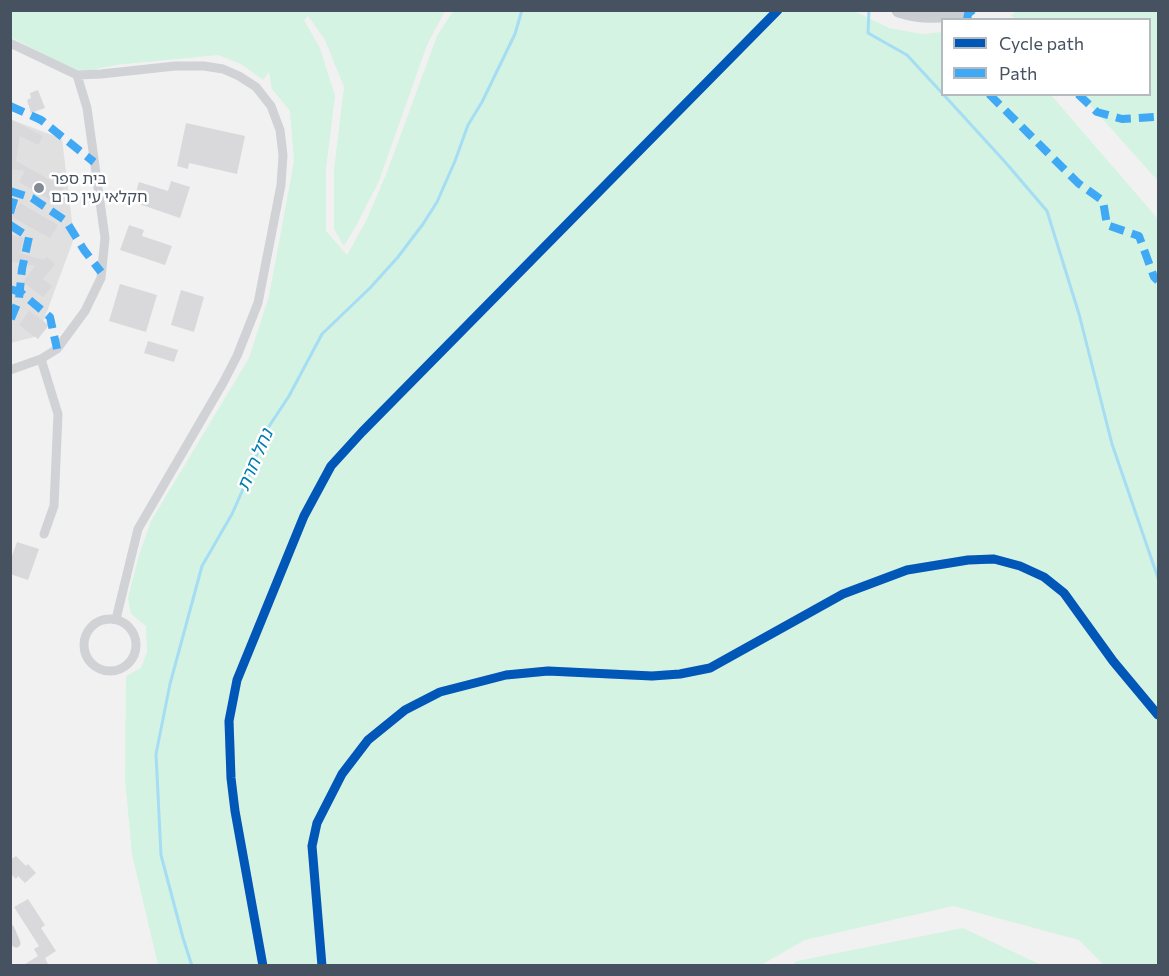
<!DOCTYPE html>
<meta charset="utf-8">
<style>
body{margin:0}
#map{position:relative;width:1169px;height:976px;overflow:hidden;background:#f2f1f1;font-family:Commissioner,sans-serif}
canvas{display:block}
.frame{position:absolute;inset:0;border:12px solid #465260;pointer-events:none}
.legend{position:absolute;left:941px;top:18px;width:210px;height:78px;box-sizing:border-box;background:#fff;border:2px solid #b5babf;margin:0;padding:8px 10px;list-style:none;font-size:18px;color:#465260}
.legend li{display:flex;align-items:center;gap:12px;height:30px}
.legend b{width:30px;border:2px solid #b5babf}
</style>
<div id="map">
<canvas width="1169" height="976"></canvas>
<div class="frame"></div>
<ul class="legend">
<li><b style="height:8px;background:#0057b8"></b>Cycle path</li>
<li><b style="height:8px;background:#3fa9f5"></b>Path</li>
</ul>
</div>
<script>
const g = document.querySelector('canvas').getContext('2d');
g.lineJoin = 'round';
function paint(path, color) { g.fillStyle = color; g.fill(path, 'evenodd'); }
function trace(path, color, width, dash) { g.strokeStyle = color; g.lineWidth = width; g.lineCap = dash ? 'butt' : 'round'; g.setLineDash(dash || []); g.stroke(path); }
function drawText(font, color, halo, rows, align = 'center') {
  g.font = font + ' Commissioner,"Noto Sans Hebrew",sans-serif'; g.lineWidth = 5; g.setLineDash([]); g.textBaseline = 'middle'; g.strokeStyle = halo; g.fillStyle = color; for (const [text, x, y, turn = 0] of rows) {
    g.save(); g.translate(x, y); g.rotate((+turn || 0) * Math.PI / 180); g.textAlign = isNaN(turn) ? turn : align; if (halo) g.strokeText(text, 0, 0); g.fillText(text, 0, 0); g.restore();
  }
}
paint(new Path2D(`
 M 10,119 L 62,139 L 74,238 L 38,336 L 11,343 Z`), '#e0e0e1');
paint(new Path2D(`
 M 1020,10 L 1158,11 L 1158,181 L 1081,95 L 1150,94 L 1150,20 L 1015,19 L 1011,15 Z
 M 10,11 L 445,11 L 427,45 L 379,181 L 356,226 L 344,246 L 334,229 L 334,170 L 344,87 L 325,40 L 308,16 L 304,20 L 320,48 L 335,96 L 326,169 L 326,231 L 347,255 L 366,221 L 387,172 L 437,36 L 453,11 L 854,11 L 889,28 L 922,34 L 942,32 L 942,94 L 1051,95 L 1158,219 L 1158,965 L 1104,965 L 1079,940 L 953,906 L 805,940 L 761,965 L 158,965 L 132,854 L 125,779 L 126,676 L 141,668 L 147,652 L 146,626 L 131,614 L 128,598 L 139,555 L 151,521 L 249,358 L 269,296 L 294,161 L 290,111 L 272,89 L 269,72 L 263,80 L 241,64 L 218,55 L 116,65 L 92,70 L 72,70 L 11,37 Z
 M 963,928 L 1041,965 L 792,965 L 797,961 Z`), '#d4f3e2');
trace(new Path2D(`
 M 869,10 L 868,33 L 907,55 L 942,93
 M 943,94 L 1006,163 L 1047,211 L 1079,314 L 1112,444 L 1158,578
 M 192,966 L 183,938 L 161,855 L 156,754 L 170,684 L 202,566 L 232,514 L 248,478 L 264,434 L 289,396 L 322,334 L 370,288 L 398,257 L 423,224 L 437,202 L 455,161 L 468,125 L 482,102 L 515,34 L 522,10`), '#a5ddf4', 3);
paint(new Path2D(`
 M 38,90 L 45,108 L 31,113 L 27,100 L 31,98 L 30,93 Z
 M 10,119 L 43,136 L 38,145 L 20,136 L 16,161 L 64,188 L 56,203 L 19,182 L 25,171 L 10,169 Z
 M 186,123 L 245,136 L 237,174 L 189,163 L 188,169 L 177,166 Z
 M 171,181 L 190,187 L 180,218 L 133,202 L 139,182 L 168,191 Z
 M 20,203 L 58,225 L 50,238 L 12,217 Z
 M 129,225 L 144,230 L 142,236 L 172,246 L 165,265 L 120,250 Z
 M 10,235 L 24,238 L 20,253 L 44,260 L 47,257 L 55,264 L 43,279 L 52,286 L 43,297 L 23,282 L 35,266 L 10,261 Z
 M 120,284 L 157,295 L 146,332 L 109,321 Z
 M 181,290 L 204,297 L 194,332 L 171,325 Z
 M 29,311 L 49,325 L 38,339 L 19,325 Z
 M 148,341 L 178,350 L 174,362 L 144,353 Z
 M 17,542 L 39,549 L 28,580 L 10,574 L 10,561 Z
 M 16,856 L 26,866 L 28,864 L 36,873 L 25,883 L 18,876 L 16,879 L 10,873 L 10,860 Z
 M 28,899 L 45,925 L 41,928 L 56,951 L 45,958 L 49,966 L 22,966 L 38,956 L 34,949 L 39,946 L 14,907 Z`), '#d9d9db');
trace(new Path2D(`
 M 10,43 L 77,75 L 101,74 L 175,66 L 204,66 L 223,69 L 239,76 L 256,87 L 271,106 L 280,130 L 283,155 L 281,185 L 258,303 L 237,356 L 223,383 L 138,529 L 116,619
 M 41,359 L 58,414 L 54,506 L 44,534
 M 10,370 L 41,359 L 57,349 L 85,311 L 101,278 L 105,238 L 87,108 L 77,75
 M84 645a26 26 0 1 1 52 0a26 26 0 1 1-52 0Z
 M 10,929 L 16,943
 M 263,966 L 235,811 L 231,778 L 229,721 L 237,680 L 304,516 L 331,466 L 362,432 L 778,10
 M 322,966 L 312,846 L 317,823 L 342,774 L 368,740 L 405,710 L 440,692 L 506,675 L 548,671 L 652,676 L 680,674 L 710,668 L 843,594 L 907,570 L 968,560 L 994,559 L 1020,566 L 1044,577 L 1064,593 L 1113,661 L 1158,715`), '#d0d2d5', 9);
trace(new Path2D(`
 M 899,10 C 921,17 943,17 965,10`), '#cacdd2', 15);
trace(new Path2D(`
 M 967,20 L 968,14 L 973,10
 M 989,94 L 1078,183 L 1103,201 L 1107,225 L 1139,236 L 1154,277 L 1158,281
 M 1078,94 L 1097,112 L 1122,119 L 1155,117 L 1158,114
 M 10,106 L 41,120 L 94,162
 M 10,191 L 32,198 L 66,221 L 84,250 L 101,272
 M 10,213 L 16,193
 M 10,225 L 29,237 L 22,269 L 19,299 L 10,321
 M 10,289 L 20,292 L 50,317 L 57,349`), '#3fa9f5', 8, [15, 8]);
trace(new Path2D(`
 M 263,966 L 235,811 L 231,778 L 229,721 L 237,680 L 304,516 L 331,466 L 362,432 L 778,10
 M 322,966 L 312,846 L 317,823 L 342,774 L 368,740 L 405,710 L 440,692 L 506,675 L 548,671 L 652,676 L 680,674 L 710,668 L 843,594 L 907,570 L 968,560 L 994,559 L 1020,566 L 1044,577 L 1064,593 L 1113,661 L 1158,715`), '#0057b8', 9);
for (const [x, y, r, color] of [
 [39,188,6,"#828a93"]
]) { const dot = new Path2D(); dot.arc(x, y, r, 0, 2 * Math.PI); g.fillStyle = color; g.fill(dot); trace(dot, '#fff', 2); }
drawText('16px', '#465260', '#fff', [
 ["בית ספר",51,179],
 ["חקלאי עין כרם",51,197]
], 'left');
drawText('italic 18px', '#017cb2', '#fff', [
 ["נחל חרת",255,460,-67]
]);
</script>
